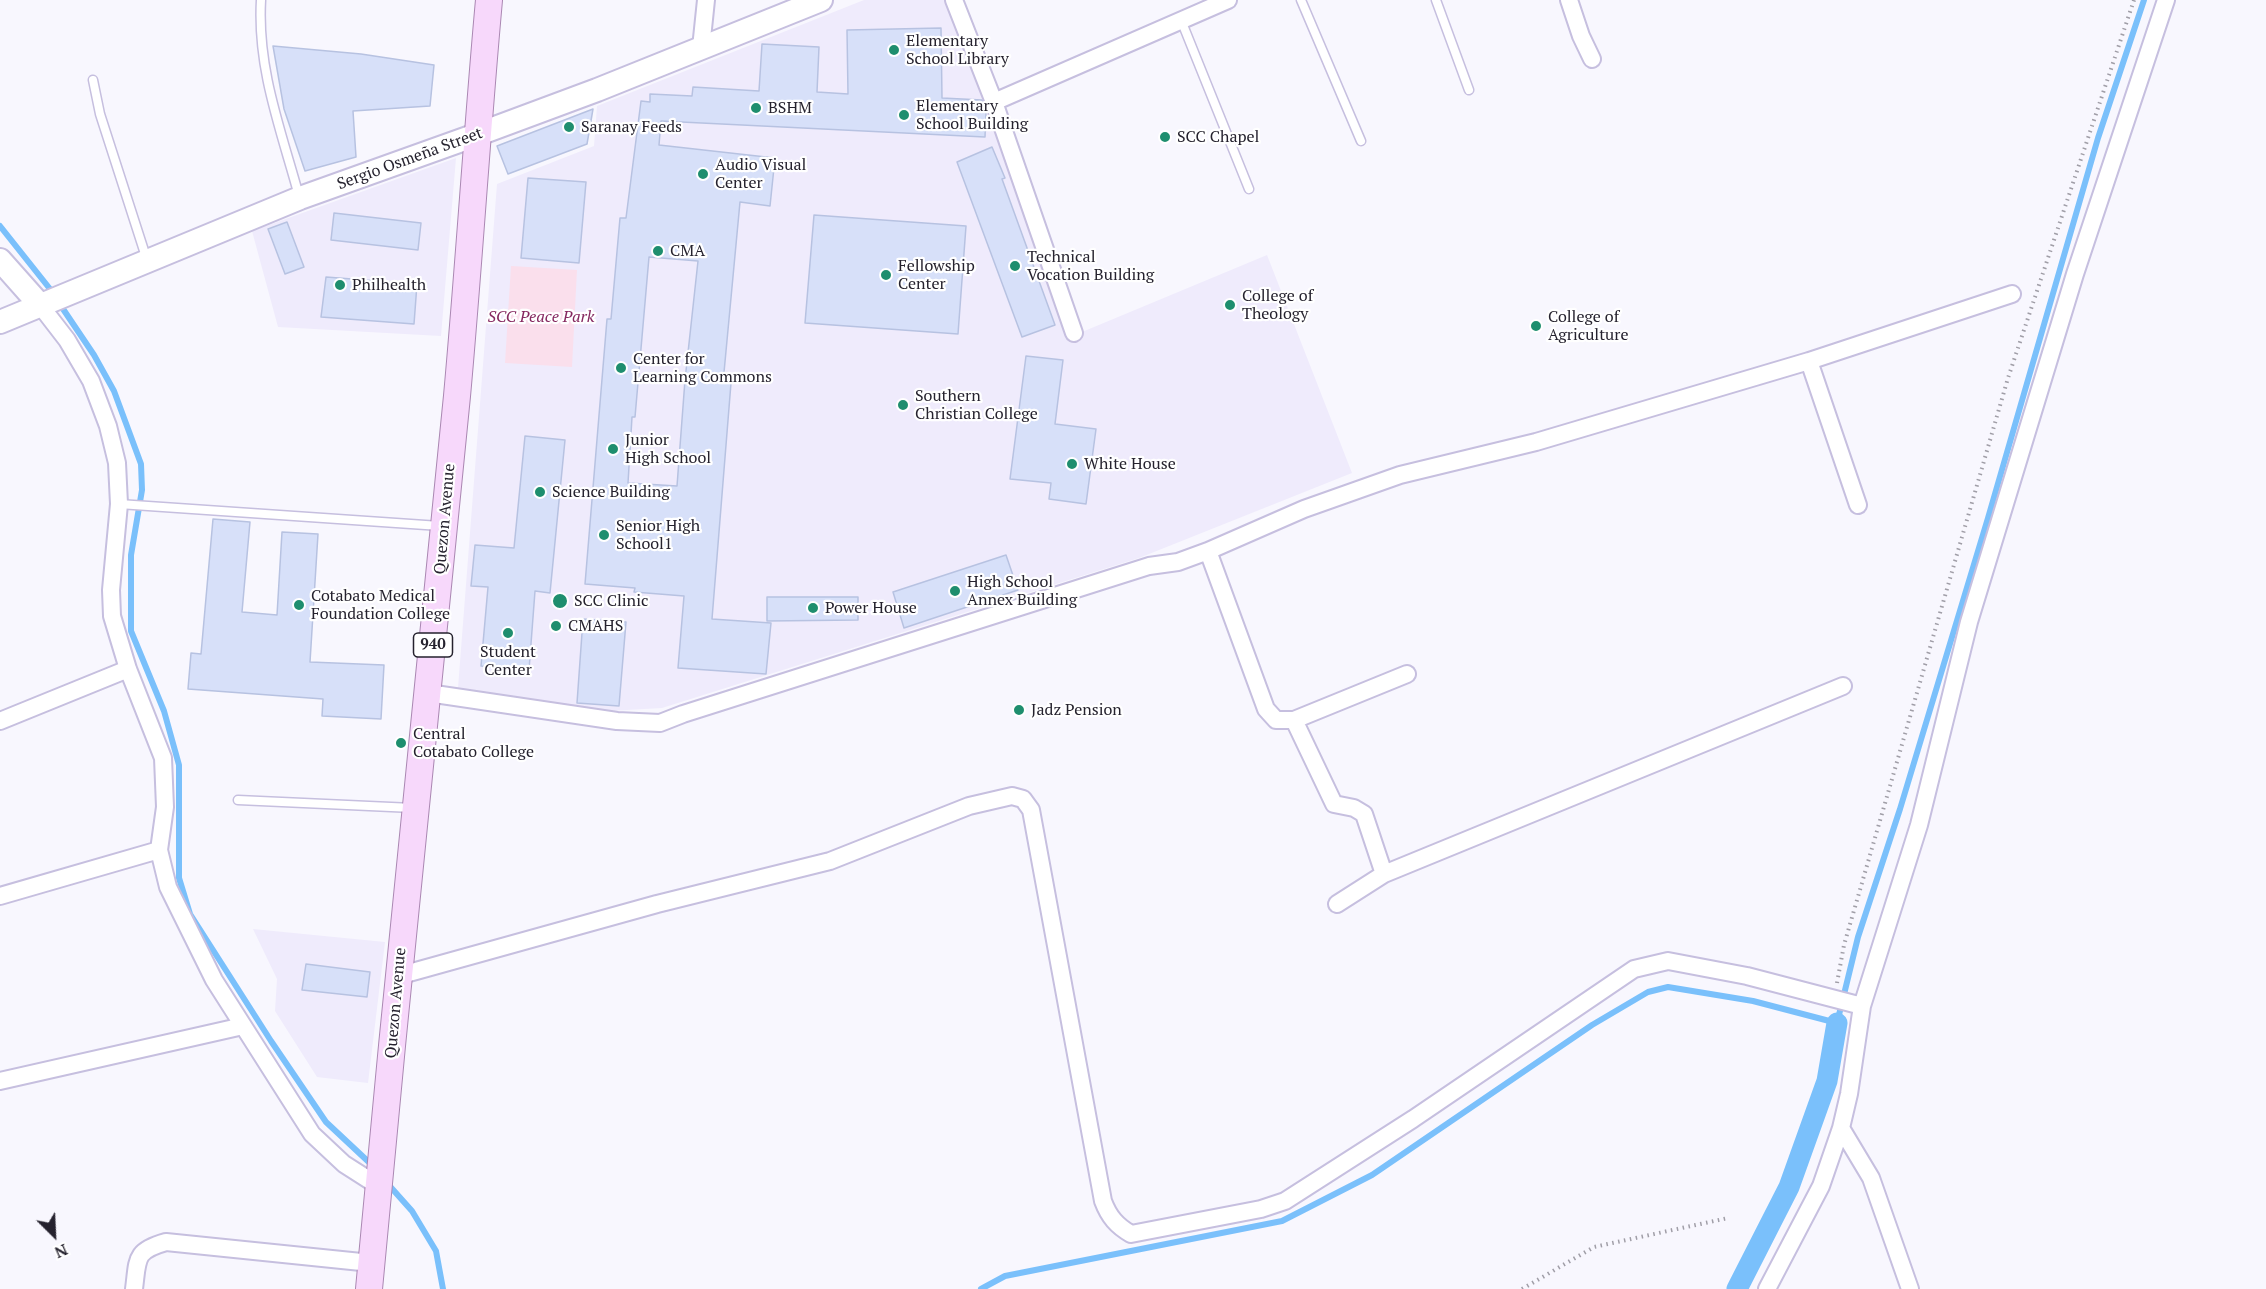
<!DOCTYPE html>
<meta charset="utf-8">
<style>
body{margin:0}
#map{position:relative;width:2266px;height:1289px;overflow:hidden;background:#f8f7fe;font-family:"PT Serif",serif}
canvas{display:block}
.north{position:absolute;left:24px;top:1205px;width:60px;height:60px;-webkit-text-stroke:4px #fff;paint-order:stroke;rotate:156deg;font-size:16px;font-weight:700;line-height:24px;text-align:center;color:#25222e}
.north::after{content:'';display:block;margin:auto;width:21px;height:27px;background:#25222e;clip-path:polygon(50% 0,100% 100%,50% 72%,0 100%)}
</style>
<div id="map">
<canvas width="2266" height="1289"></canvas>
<div class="north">N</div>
</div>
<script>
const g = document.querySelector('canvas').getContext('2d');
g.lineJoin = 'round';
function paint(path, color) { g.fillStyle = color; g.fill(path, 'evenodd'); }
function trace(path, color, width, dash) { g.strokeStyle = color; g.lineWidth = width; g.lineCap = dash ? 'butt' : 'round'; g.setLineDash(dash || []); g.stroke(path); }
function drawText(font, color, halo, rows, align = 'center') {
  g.font = font + ' "PT Serif",serif'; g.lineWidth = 4.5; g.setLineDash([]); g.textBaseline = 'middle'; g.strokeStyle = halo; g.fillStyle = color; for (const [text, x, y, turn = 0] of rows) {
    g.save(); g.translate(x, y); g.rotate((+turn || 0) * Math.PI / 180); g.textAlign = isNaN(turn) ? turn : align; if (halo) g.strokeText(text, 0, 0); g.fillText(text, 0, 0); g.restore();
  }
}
paint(new Path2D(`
 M 864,0 L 945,0 L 994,122 L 1070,337 L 1267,255 L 1352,473 L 1139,558 L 662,708 L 609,711 L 458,688 L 497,184 L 594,146 L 597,106 Z
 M 456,158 L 441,336 L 278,327 L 252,231 Z
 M 253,929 L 385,942 L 368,1083 L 317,1077 L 275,1011 L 277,979 Z`), '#efebfc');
paint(new Path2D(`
 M 511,266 L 577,270 L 572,367 L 505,363 Z`), '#fadfec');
trace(new Path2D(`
 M 0,226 L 54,294
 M 59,303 L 94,355 L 114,391 L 141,464 L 142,490 L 131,555 L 131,631 L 164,711 L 179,765 L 179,878 L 190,914 L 271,1041 L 326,1122 L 373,1166
 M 387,1183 L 412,1211 L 436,1251 L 443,1289
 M 981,1289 L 1005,1276 L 1282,1221 L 1372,1175 L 1592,1025 L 1648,992 L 1668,987 L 1753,1001 L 1837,1023 L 1858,937 L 1900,809 L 1988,518 L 2098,138 L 2144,0`), '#7ac0fb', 6);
trace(new Path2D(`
 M 1737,1289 L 1789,1187 L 1827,1081 L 1837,1023`), '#7ac0fb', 21);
const building = new Path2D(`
 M 941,28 L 942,98 L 982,100 L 986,112 L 985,137 L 661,121 L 659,145 L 775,158 L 770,206 L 740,202 L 723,383 L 731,383 L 712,619 L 771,623 L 766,674 L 678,668 L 684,596 L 634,592 L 635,588 L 585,584 L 607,319 L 611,319 L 620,218 L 626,218 L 641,101 L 650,102 L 650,94 L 692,96 L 693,87 L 759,91 L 762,44 L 819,47 L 817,92 L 848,94 L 847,30 ZM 649,257 L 698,261 L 685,380 L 677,486 L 628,483 L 632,417 L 635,417 Z
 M 273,46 L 361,54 L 434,65 L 430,106 L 353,111 L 356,157 L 305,171 L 284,109 Z
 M 593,109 L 587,144 L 508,174 L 497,146 Z
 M 992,147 L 1005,178 L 1002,179 L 1055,325 L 1022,337 L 957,162 Z
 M 528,178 L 586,182 L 579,263 L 521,258 Z
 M 334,213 L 421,223 L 418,250 L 331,240 Z
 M 814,215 L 966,226 L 958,334 L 805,323 Z
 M 287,222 L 304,267 L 285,274 L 268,229 Z
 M 326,277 L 417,284 L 414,324 L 321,317 Z
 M 1026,356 L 1063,360 L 1055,424 L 1096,429 L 1086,504 L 1049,499 L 1051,483 L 1010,479 Z
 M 525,436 L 565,440 L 550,593 L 535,591 L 529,670 L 481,666 L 488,587 L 471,586 L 475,545 L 514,548 Z
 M 213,519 L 250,522 L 242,612 L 277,615 L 282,532 L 318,534 L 310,662 L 384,665 L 381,719 L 322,716 L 323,699 L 188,689 L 191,653 L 201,654 Z
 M 1006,555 L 1018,590 L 904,628 L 893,592 Z
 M 767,597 L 858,597 L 858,620 L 767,621 Z
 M 583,619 L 626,622 L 619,706 L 577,703 Z
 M 306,964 L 370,972 L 367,997 L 302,990 Z`);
paint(building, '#d7e0f9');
trace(building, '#b7c2e1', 1.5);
const lane = new Path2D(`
 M 261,0 C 257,69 281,130 299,196
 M 1301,0 L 1361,141
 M 1436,0 L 1469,90
 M 1181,20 L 1249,189
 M 93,80 L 100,114 L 147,260
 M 119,504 L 440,526
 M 238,800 L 413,808`);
const street = new Path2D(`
 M 954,0 L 994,102 L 1074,333
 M 1569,0 L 1581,36 L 1592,59
 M 701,48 L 706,0
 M 994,102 L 1228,0
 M 40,305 L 67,340 L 91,381 L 108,426 L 117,463 L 119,504 L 111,590 L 112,616 L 128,669 L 163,758 L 165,807 L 159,850 L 168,887 L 214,980 L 312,1134 L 344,1164 L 380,1187
 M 1809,361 L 1858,505
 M 1208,551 L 1266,709 L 1276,720 L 1294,720 L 1407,674
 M 428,693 L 617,721 L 660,723 L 683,714 L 1149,566 L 1178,562 L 1208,551 L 1304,509 L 1400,475 L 1536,442 L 1809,361 L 2012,294
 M 1294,720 L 1334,804 L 1354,808 L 1364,814 L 1384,874
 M 0,721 L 128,669
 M 0,896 L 159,850
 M 1337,904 L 1384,874 L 1843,686
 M 398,976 L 657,904 L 830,861 L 969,806 L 1012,796 L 1023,799 L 1031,810 L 1103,1201 C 1109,1217 1117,1226 1131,1234 L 1261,1209 L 1285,1201 L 1413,1119 L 1634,969 L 1668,961 L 1747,976 L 1862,1006
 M 0,1081 L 243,1026
 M 1841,1128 L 1871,1178 L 1910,1289
 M 134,1289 C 138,1259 134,1251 166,1242 L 371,1263
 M 1767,1289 L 1821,1186 L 1841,1128 L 1849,1094 L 1862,1006 L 1919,825 L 1969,622 L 2075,274 L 2166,0`);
const secondary = new Path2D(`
 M 0,260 L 40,305
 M 0,322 L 300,198 L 476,135 L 597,90 L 821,0`);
const primary = new Path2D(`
 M 369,1289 C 396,991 428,693 457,396 C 469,264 477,132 489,0`);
trace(lane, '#c6bfdf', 11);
trace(street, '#c6bfdf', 20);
trace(secondary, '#c6bfdf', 26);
trace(primary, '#aa87b2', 28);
trace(new Path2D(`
 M 1837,983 L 1844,945 L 2008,378 L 2134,0
 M 1522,1289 L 1594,1247 L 1728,1218`), '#a09ea7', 4, [1.5, 4.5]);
trace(lane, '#fff', 8);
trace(street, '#fff', 16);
trace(secondary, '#fff', 22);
trace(primary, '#f7d8fb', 26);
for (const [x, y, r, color] of [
 [894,50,6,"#1e8e6e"],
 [756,108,6,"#1e8e6e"],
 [904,115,6,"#1e8e6e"],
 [569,127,6,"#1e8e6e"],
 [1165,137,6,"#1e8e6e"],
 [703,174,6,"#1e8e6e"],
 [658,251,6,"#1e8e6e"],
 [1015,266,6,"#1e8e6e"],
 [886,275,6,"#1e8e6e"],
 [340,285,6,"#1e8e6e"],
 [1230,305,6,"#1e8e6e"],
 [1536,326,6,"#1e8e6e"],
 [621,368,6,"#1e8e6e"],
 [903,405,6,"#1e8e6e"],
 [613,449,6,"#1e8e6e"],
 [1072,464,6,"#1e8e6e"],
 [540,492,6,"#1e8e6e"],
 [604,535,6,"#1e8e6e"],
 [955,591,6,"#1e8e6e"],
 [560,601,8,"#1e8e6e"],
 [299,605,6,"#1e8e6e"],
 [813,608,6,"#1e8e6e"],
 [556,626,6,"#1e8e6e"],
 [508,633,6,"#1e8e6e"],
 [1019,710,6,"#1e8e6e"],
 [401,743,6,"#1e8e6e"]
]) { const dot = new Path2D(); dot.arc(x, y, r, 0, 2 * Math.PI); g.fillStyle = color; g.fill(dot); trace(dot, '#fff', 2); }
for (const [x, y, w] of [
 [433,645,39]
]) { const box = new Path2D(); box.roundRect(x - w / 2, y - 12, w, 24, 4.5); g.fillStyle = '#fff'; g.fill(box); trace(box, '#25222e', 1.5); }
drawText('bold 15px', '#25222e', null, [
 ["940",433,645]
]);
drawText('16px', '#25222e', '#fff', [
 ["Elementary",906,41],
 ["School Library",906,59],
 ["Elementary",916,106],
 ["School Building",916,124],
 ["BSHM",768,108],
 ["Saranay Feeds",581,127],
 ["SCC Chapel",1177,137],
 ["Audio Visual",715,165],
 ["Center",715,183],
 ["CMA",670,251],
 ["Technical",1027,257],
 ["Vocation Building",1027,275],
 ["Fellowship",898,266],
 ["Center",898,284],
 ["Philhealth",352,285],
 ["College of",1242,296],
 ["Theology",1242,314],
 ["College of",1548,317],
 ["Agriculture",1548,335],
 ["Center for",633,359],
 ["Learning Commons",633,377],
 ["Southern",915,396],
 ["Christian College",915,414],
 ["Junior",625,440],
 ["High School",625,458],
 ["White House",1084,464],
 ["Science Building",552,492],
 ["Senior High",616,526],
 ["School1",616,544],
 ["High School",967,582],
 ["Annex Building",967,600],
 ["Cotabato Medical",311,596],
 ["Foundation College",311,614],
 ["SCC Clinic",574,601],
 ["Power House",825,608],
 ["CMAHS",568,626],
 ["Student",508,652,"center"],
 ["Center",508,670,"center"],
 ["Jadz Pension",1031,710],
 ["Central",413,734],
 ["Cotabato College",413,752]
], 'left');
drawText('16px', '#25222e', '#fff', [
 ["Sergio Osmeña Street",410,159,-20],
 ["Quezon Avenue",445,519,-85],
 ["Quezon Avenue",396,1003,-85]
]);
drawText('italic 16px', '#852860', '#fff', [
 ["SCC Peace Park",541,317]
]);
</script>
